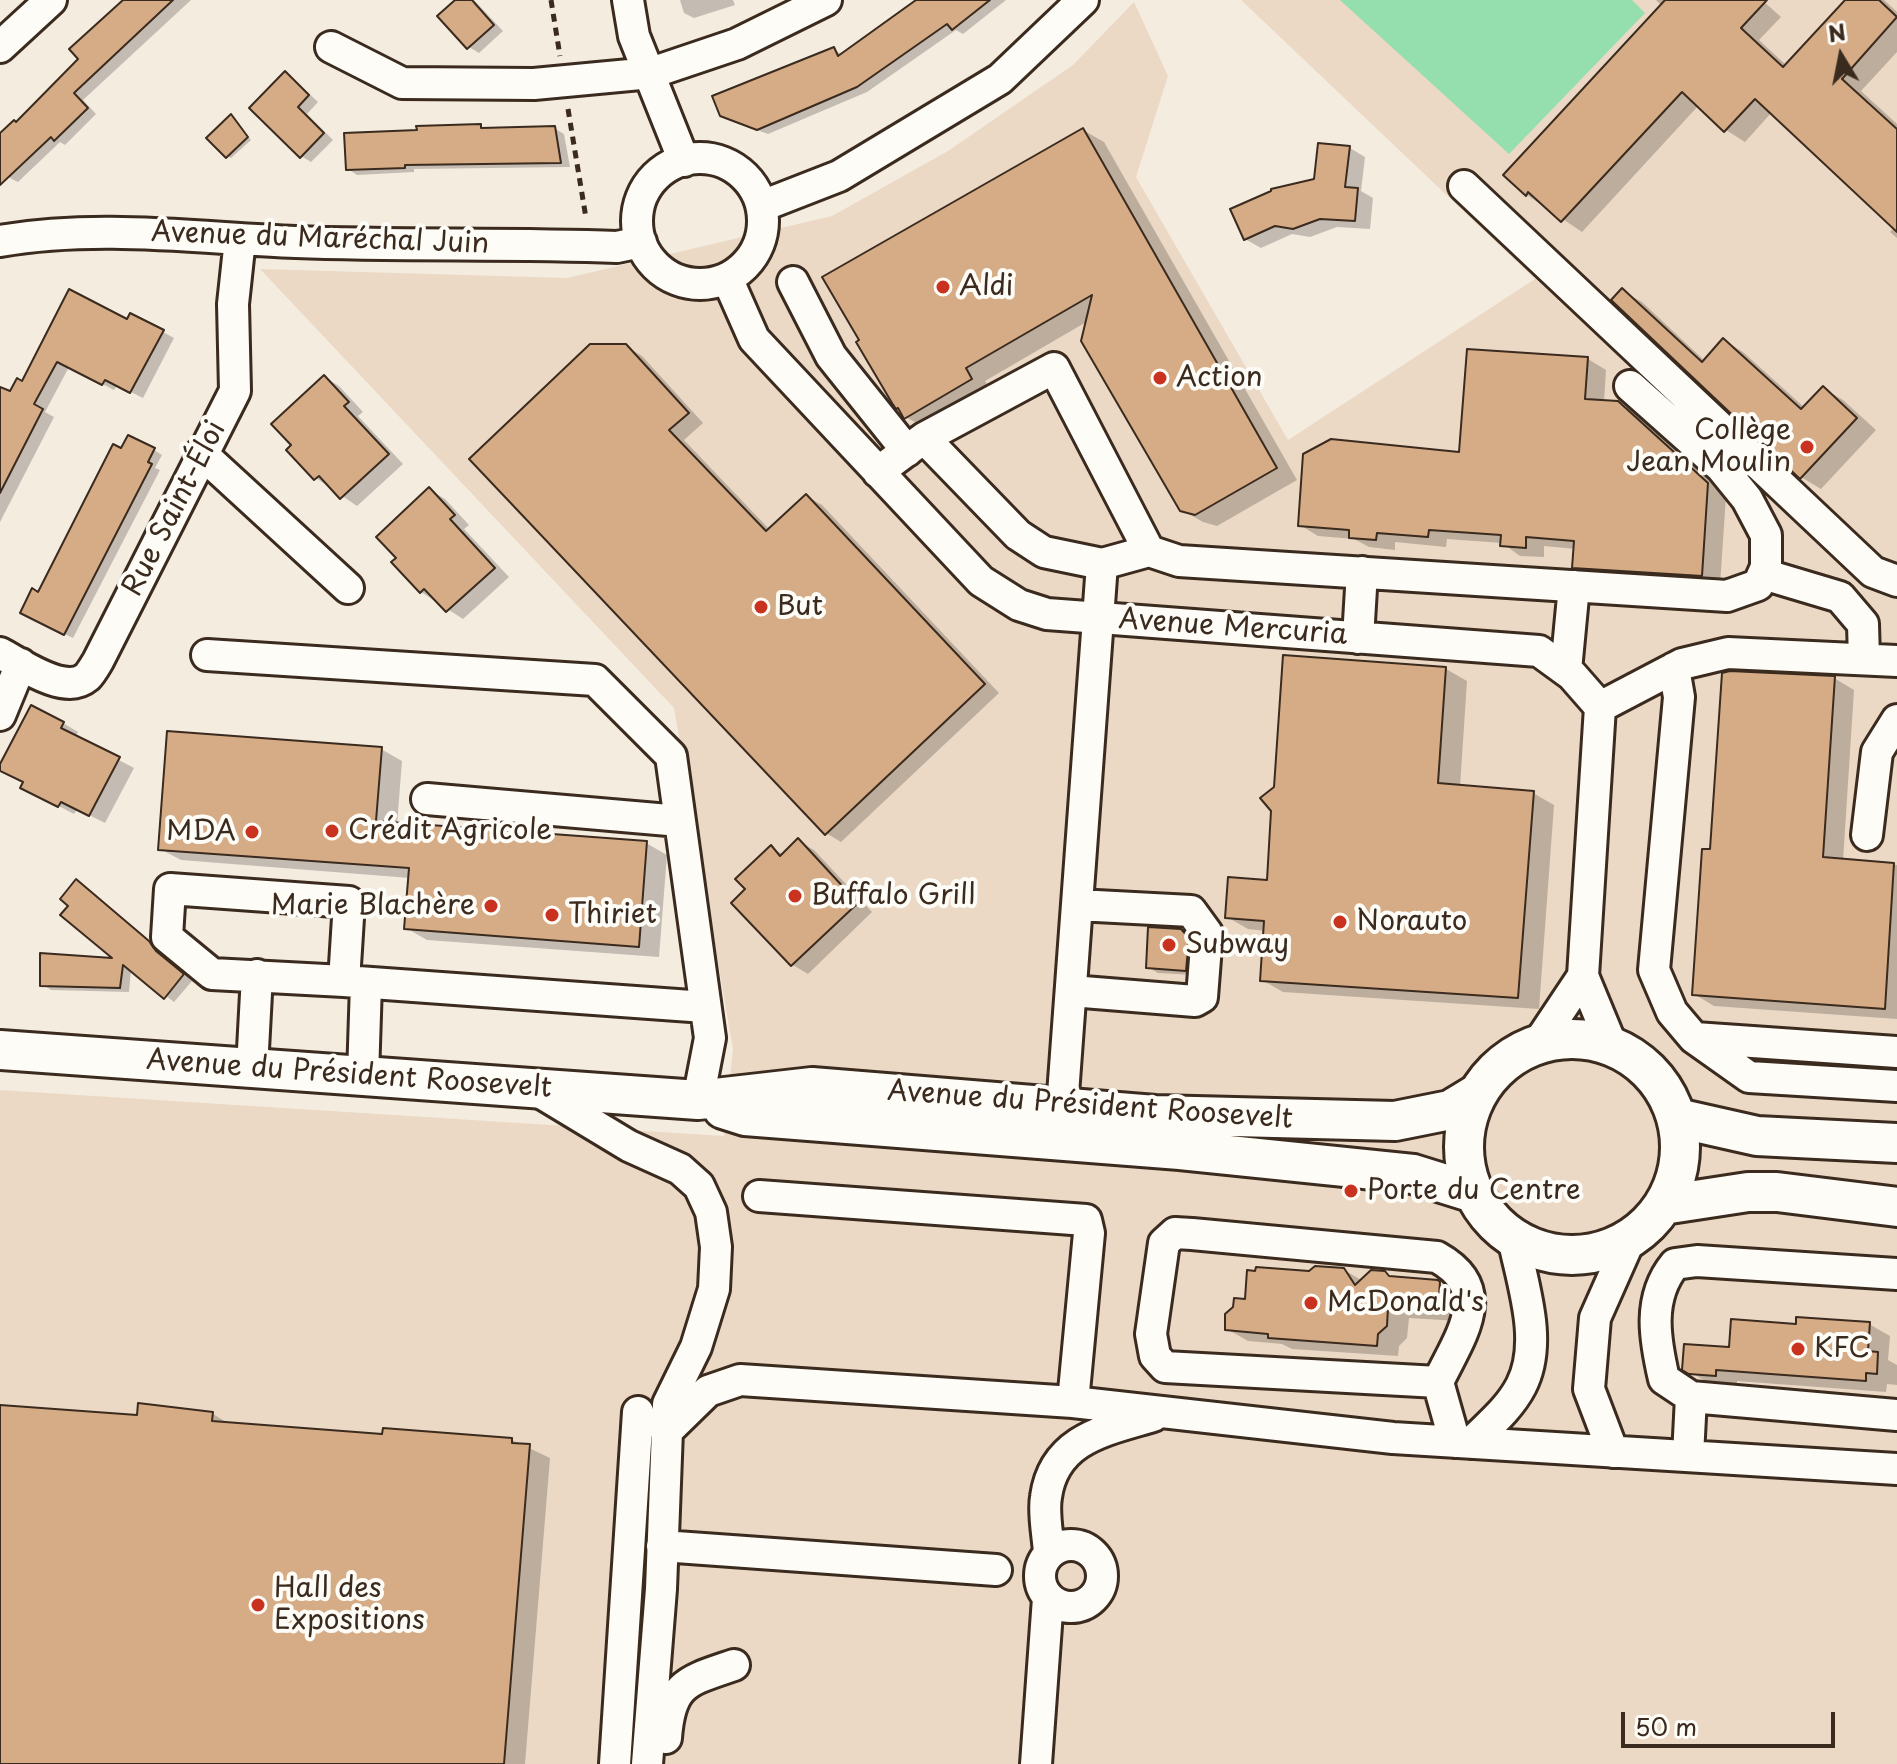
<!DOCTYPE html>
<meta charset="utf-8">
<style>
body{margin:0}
#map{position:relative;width:1897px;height:1764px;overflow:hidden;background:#f5ece0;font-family:"Playpen Sans",sans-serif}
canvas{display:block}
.north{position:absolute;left:1801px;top:16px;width:80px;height:80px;-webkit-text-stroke:6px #fdfcf7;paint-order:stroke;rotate:350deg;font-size:22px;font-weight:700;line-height:32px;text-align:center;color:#3b2a1e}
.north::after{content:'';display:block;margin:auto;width:28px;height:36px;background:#3b2a1e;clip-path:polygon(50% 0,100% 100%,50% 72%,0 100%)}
.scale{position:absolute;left:1621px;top:1712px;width:214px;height:36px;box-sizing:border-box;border:4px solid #3b2a1e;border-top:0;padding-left:10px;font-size:24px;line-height:28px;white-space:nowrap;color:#3b2a1e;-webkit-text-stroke:6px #fdfcf7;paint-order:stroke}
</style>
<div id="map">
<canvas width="1897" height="1764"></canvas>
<div class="north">N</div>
<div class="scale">50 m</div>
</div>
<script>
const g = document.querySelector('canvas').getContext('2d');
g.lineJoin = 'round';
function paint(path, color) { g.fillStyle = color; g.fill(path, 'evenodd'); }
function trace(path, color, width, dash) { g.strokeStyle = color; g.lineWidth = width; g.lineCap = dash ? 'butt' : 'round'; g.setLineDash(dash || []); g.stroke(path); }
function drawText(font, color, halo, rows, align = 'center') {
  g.font = font + ' "Playpen Sans",sans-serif'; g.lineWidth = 8; g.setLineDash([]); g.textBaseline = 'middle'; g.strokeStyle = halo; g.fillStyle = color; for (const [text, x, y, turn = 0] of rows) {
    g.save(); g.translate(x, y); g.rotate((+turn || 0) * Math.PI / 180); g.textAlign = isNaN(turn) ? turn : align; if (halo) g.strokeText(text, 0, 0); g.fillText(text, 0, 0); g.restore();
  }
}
paint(new Path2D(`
 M 1241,0 L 1897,0 L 1897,1764 L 0,1764 L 0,1090 L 724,1136 L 733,1049 L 674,708 L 260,269 L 567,278 L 832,216 L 948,151 L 1073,65 L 1134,2 L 1168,76 L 1136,177 L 1288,440 L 1535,279 Z`), '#ebd9c5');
paint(new Path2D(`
 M 1340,0 L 1632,0 L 1645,13 L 1509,154 Z`), '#95deae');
paint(new Path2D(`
 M 129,0 L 191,0 L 83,100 L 96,114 L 65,145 L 60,142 L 18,182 L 8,177 L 0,169 L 0,140 L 81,59 Z
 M 458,0 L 474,0 L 503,31 L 479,53 L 469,47 Z
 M 680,0 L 733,0 L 735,5 L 694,18 L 684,13 Z
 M 919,0 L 1006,0 L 963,34 L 956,30 L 867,92 L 768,134 L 732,121 L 833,49 L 843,55 Z
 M 1656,0 L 1762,0 L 1781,17 L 1759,40 L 1787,66 L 1848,0 L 1884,0 L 1897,12 L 1897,52 L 1861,91 L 1897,124 L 1897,238 L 1890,232 L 1895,227 L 1772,112 L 1745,142 L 1726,130 L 1699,105 L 1582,232 L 1527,195 L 1506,175 L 1662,6 Z
 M 285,74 L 295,80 L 318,102 L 307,114 L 333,140 L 311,162 L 301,156 Z
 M 231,116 L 251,140 L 231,158 L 227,156 Z
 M 480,126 L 488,130 L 554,128 L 564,134 L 570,167 L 414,169 L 414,172 L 357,175 L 348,169 Z
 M 1083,130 L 1104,142 L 1297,480 L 1217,526 L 1203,522 L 1182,510 L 1088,321 L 985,381 L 992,392 L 927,429 L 906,417 Z
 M 1320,145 L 1350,148 L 1365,157 L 1361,191 L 1373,198 L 1370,229 L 1337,227 L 1310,237 L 1292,234 L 1261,248 L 1245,239 L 1316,181 Z
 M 70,291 L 128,321 L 163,332 L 174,338 L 143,398 L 117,385 L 114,390 L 69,367 L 45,412 L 54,417 L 0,522 L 0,404 L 22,383 Z
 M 1622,291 L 1642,302 L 1705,361 L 1723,340 L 1743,352 L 1805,408 L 1823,388 L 1843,400 L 1876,430 L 1821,489 L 1801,477 Z
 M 625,346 L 642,356 L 703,423 L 684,440 L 770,530 L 806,496 L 822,505 L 999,693 L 841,842 L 826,833 Z
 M 1469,351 L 1588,359 L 1606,370 L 1604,402 L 1618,403 L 1637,414 L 1726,496 L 1720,586 L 1593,578 L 1574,567 L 1576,549 L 1544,546 L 1544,557 L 1520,556 L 1502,543 L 1447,539 L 1446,547 L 1395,542 L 1395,550 L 1369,547 L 1354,539 L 1318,536 L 1300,525 L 1461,454 Z
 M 324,377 L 339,386 L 363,412 L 358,416 L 403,464 L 357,506 L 316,478 Z
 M 154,450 L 162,455 L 155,468 L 160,470 L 73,638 L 31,617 L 39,594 Z
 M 430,490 L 445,499 L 469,525 L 464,529 L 509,577 L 463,619 L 421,592 L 398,558 Z
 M 1446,669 L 1467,681 L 1460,787 L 1533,793 L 1554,805 L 1539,1009 L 1283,992 L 1262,980 L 1266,931 L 1248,929 L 1227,917 L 1269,882 Z
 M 1834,678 L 1854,690 L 1843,861 L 1897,865 L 1897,1019 L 1714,1006 L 1694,994 L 1712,852 Z
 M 63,723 L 78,732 L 75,737 L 134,768 L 105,823 L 77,809 L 74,814 L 22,787 Z
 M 381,749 L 402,761 L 397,825 L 646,843 L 667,855 L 659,957 L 427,940 L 406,928 L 410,878 L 181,860 L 160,849 Z
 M 798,841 L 814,850 L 872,912 L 808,974 L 793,965 L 734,903 L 748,890 L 771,848 L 784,855 Z
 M 85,887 L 192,981 L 174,1002 L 131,969 L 129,992 L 51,990 L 42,984 L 118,961 Z
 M 1181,930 L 1192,937 L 1196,975 L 1158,973 L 1148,967 Z
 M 1344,1270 L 1363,1281 L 1384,1273 L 1395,1279 L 1440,1284 L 1461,1296 L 1459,1321 L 1409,1318 L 1407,1338 L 1399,1346 L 1398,1356 L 1292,1349 L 1282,1344 L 1248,1341 L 1227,1329 L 1247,1301 L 1309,1273 Z
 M 1869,1324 L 1890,1336 L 1888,1360 L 1897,1365 L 1897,1385 L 1887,1384 L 1886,1392 L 1737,1381 L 1737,1386 L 1712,1385 L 1684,1368 L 1797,1326 Z
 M 0,1407 L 139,1417 L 213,1414 L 231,1425 L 384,1436 L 512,1440 L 550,1458 L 525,1764 L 0,1764 Z`), '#0003');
const building = new Path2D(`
 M 123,0 L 173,0 L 74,93 L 88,108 L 54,141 L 51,137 L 0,185 L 0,133 L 14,120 L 16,122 L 78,59 L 69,49 Z
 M 455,0 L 472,0 L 494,25 L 467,49 L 437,16 Z
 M 916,0 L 990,0 L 952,30 L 947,24 L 857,87 L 757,130 L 720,116 L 712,96 L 834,47 L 838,56 Z
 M 1665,0 L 1767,0 L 1741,28 L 1783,67 L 1845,0 L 1879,0 L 1897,17 L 1842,79 L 1897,129 L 1897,232 L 1755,99 L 1724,132 L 1682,92 L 1561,222 L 1528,192 L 1526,196 L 1503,175 Z
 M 285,71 L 309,95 L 298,107 L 324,133 L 300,158 L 249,108 Z
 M 231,114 L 248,137 L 226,158 L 206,138 Z
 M 481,124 L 481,128 L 555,126 L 561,163 L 405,165 L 405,168 L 346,170 L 344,133 L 417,130 L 416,126 Z
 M 1083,128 L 1277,468 L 1195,515 L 1180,511 L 1081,341 L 1092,295 L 966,368 L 972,379 L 904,419 L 898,408 L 896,409 L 892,403 L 856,342 L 859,340 L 822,277 Z
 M 1318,143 L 1350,146 L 1345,187 L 1358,188 L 1355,221 L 1320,219 L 1293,229 L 1275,226 L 1244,240 L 1230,209 L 1271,191 L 1271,189 L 1314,179 Z
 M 1622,288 L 1702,362 L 1723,338 L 1801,409 L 1823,386 L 1857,418 L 1800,479 L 1611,300 Z
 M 69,289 L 127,319 L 130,313 L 164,330 L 130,393 L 105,380 L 102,385 L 57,362 L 34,404 L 43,409 L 0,493 L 0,387 L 10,391 L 17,378 L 22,381 Z
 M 590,344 L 626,344 L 689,413 L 669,430 L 766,531 L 806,494 L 985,684 L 825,835 L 469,459 Z
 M 1467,349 L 1588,357 L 1585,399 L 1618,401 L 1708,483 L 1702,576 L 1572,568 L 1574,541 L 1526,537 L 1526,548 L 1500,546 L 1501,535 L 1429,530 L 1428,537 L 1377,533 L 1376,540 L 1349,538 L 1349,530 L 1298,526 L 1303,454 L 1331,439 L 1459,452 Z
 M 324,375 L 349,402 L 344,406 L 389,454 L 340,499 L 319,476 L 314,480 L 286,450 L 291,445 L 271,424 Z
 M 128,435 L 155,448 L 148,462 L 152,464 L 64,635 L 20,613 L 32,588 L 38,592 L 113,444 L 121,448 Z
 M 429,487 L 455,515 L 450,519 L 495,568 L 446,612 L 424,589 L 420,593 L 391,562 L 396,558 L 376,537 Z
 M 1283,655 L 1446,667 L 1438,783 L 1534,791 L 1518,998 L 1260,981 L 1264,921 L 1225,918 L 1228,877 L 1267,880 L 1271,811 L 1260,798 L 1274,787 Z
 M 1730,671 L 1835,676 L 1823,857 L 1894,863 L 1885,1009 L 1692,995 L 1702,849 L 1710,849 L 1722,673 Z
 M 31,705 L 64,722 L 61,728 L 120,757 L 89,816 L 61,802 L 58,807 L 20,788 L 23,782 L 0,771 L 0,764 Z
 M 167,731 L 382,747 L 376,821 L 647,841 L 639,947 L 404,929 L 409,868 L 158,850 Z
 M 798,838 L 858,903 L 791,966 L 731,903 L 745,889 L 735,879 L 771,845 L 780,856 Z
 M 76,879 L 149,941 L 156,951 L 184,974 L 164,999 L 123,965 L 120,988 L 40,986 L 40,953 L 112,958 L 60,915 L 68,906 L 60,899 Z
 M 1148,927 L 1181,929 L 1189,938 L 1186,971 L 1146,968 Z
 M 1315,1266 L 1344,1268 L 1355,1285 L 1371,1270 L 1385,1271 L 1389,1276 L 1438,1280 L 1440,1282 L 1438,1310 L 1388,1307 L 1387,1326 L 1378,1334 L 1377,1346 L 1268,1338 L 1268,1334 L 1225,1330 L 1225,1314 L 1233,1307 L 1234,1298 L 1245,1299 L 1247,1270 L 1255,1271 L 1256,1267 L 1309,1271 Z
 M 1796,1317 L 1870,1322 L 1868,1351 L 1878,1352 L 1877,1374 L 1866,1373 L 1866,1381 L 1716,1370 L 1716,1376 L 1689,1374 L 1682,1370 L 1684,1344 L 1729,1347 L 1731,1319 L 1796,1324 Z
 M 138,1403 L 213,1412 L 212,1421 L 382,1434 L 383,1428 L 512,1438 L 512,1443 L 530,1444 L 504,1764 L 0,1764 L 0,1405 L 137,1415 Z`);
paint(building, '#d5ac86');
trace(building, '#3b2a1e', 2);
const minor = new Path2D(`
 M 628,0 L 634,36 L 684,161
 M 0,47 L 51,0
 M 331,47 L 402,83 L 534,84 L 651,73 L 737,44 L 826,0
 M637 221a63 63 0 1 1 126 0a63 63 0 1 1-126 0Z
 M 1464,186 L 1873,572 L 1897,581
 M 762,206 L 839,176 L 1000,79 L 1083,0
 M 0,241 C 98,224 198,238 296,242 C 403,246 510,243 617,247 L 641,242
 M 727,278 L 754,339 L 981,581 L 1019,605 L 1047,614 L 1539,651 L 1572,675 L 1600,707 L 1583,976 L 1612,1046
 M 793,282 L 831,356 L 907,451
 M 924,438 L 1054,368 L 1149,551 L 1102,564
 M 201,453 L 348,588
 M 878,472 L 924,438 L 1018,535 L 1044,552 L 1102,564 L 1062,1108
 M 1149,551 L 1179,561 L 1727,596 L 1758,585 L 1766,567 L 1766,535 L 1747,499 L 1721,467 L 1630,386
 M 1763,574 L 1840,597 L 1863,624 L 1864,659
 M 1358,638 L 1362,572
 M 0,653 C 21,664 65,696 87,677 C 91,673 95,666 98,661 L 235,391 L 233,304 L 240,239
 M 207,655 L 595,680 L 671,756 L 710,1038 L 698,1100
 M 1674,668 L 1679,697 L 1654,970 L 1672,1012 L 1694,1038 L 1749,1077 L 1897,1086
 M 1566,670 L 1574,586
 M 1600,707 L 1682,664 L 1728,653 L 1897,661
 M 0,715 L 21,664
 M 427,799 L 680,821
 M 1867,835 L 1877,752 L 1897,720
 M 170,889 L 349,902 L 344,981 L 212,974 L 167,937 Z
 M 344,981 L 705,1007
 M 1071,991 L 1195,1001 L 1202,997 L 1207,933 L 1191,911 L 1077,905
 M 1695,1038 L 1897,1052
 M 1537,1045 L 1583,976
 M 252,1068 L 257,975
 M 363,1076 L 366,984
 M 533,1088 L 629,1146 L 680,1169 L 699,1186 L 711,1212 L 716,1247 L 714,1289 L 696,1347 L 668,1404 L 661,1589 L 647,1764
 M 759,1196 L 1086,1220 L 1089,1233 L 1073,1402
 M 1897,1274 L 1697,1261 L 1675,1264 C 1647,1298 1655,1340 1664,1379 L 1691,1397 L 1897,1415
 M 1438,1382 L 1165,1367 L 1155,1356 L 1151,1334 L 1164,1243 L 1175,1233 L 1192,1234 L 1437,1257 C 1496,1290 1460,1336 1438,1382 L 1455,1442
 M 666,1432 L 708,1391 L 740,1380 L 1073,1402 L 1393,1438 L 1897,1469
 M 1471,1443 C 1489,1425 1509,1409 1521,1386 C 1544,1342 1522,1283 1513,1237
 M 1613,1452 L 1589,1389 L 1595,1318 L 1631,1237
 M 1688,1456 L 1691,1397
 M1040 1576a31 31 0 1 1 62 0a31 31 0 1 1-62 0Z
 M 662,1546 L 996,1570
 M 1049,1553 C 1048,1535 1043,1514 1046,1497 C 1054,1438 1107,1430 1153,1416
 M 666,1738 C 670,1683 687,1681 734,1665
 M 615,1764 L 638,1412
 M 1036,1764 L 1048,1598`);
const major = new Path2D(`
 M1464 1147a108 108 0 1 1 216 0a108 108 0 1 1-216 0Z
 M 0,1050 L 698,1100 L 812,1087 L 1155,1115 L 1395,1121 L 1450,1110 L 1478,1093
 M 723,1109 L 745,1116 L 1180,1150 L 1413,1174 L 1474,1193
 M 1677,1118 L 1757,1136 L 1897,1143
 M 1663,1205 L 1748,1192 L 1777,1192 L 1897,1207`);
trace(minor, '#3b2a1e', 36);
trace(major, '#3b2a1e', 44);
trace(new Path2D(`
 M 551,0 L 560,56
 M 568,109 L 586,218
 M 1679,1165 L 1696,1164`), '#3b2a1e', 5, [8, 6]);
trace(minor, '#fdfcf7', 30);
trace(major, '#fdfcf7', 38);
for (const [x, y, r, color] of [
 [943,287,8,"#c8321e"],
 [1160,378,8,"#c8321e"],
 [1807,447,8,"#c8321e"],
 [761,607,8,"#c8321e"],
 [332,831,8,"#c8321e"],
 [252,832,8,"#c8321e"],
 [795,896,8,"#c8321e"],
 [491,906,8,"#c8321e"],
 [552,915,8,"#c8321e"],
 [1340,922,8,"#c8321e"],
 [1169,945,8,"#c8321e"],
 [1351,1191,8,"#c8321e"],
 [1311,1303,8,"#c8321e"],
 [1798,1349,8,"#c8321e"],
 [258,1605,8,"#c8321e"]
]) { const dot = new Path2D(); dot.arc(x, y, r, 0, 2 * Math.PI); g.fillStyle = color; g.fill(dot); trace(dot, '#fdfcf7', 3); }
drawText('28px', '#3b2a1e', '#fdfcf7', [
 ["Avenue du Maréchal Juin",320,239,2],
 ["Rue Saint-Éloi",175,509,-63],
 ["Avenue Mercuria",1233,628,4],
 ["Avenue du Président Roosevelt",349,1075,4],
 ["Avenue du Président Roosevelt",1090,1106,4]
]);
drawText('28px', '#3b2a1e', '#fdfcf7', [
 ["Aldi",959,287],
 ["Action",1176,378],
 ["Collège",1791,431,"right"],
 ["Jean Moulin",1791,463,"right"],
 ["But",777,607],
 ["Crédit Agricole",348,831],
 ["MDA",236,832,"right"],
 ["Buffalo Grill",811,896],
 ["Marie Blachère",475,906,"right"],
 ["Thiriet",568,915],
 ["Norauto",1356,922],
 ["Subway",1185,945],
 ["Porte du Centre",1367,1191],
 ["McDonald's",1327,1303],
 ["KFC",1814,1349],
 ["Hall des",274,1589],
 ["Expositions",274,1621]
], 'left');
</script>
